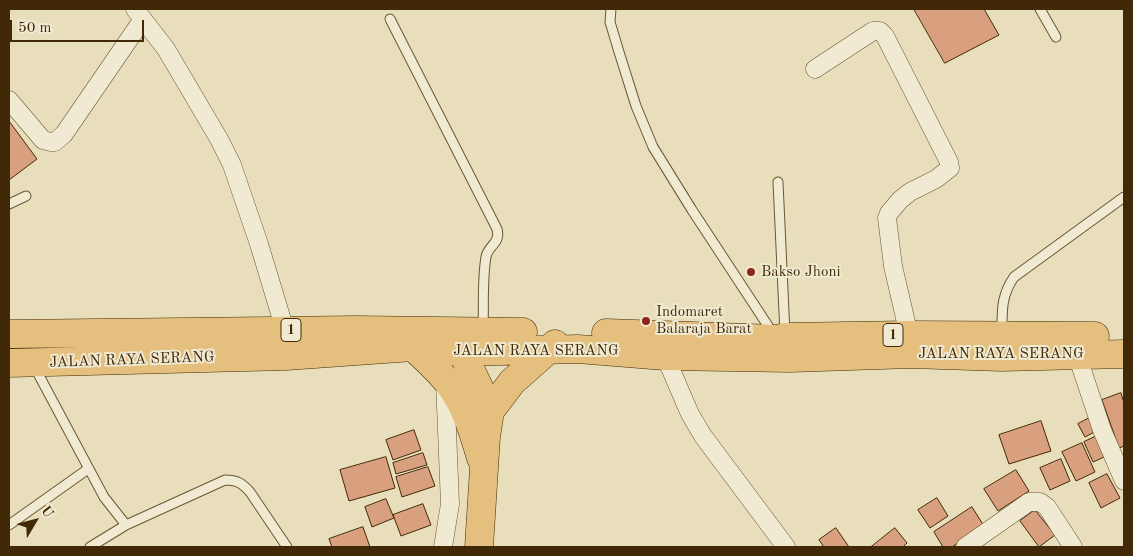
<!DOCTYPE html>
<style>
body{margin:0}
#map{position:relative;width:1133px;height:556px;overflow:hidden;background:#e8debb;font-family:"Old Standard TT",serif}
canvas{display:block}
.frame{position:absolute;inset:0;border:10px solid #412907;pointer-events:none}
.north{position:absolute;left:10px;top:496px;width:50px;height:50px;-webkit-text-stroke:4px #f0ead3;paint-order:stroke;rotate:53deg;font-size:14px;font-weight:700;line-height:20px;text-align:center;color:#412907}
.north::after{content:'';display:block;margin:auto;width:18px;height:22px;background:#412907;clip-path:polygon(50% 0,100% 100%,50% 72%,0 100%)}
.scale{position:absolute;left:10px;top:20px;width:134px;height:22px;box-sizing:border-box;border:2px solid #412907;border-top:0;padding-left:6px;font-size:15px;line-height:18px;white-space:nowrap;color:#412907;-webkit-text-stroke:4px #f0ead3;paint-order:stroke}
</style>
<div id="map">
<canvas width="1133" height="556"></canvas>
<div class="frame"></div>
<div class="north">U</div>
<div class="scale">50 m</div>
</div>
<script>
const g = document.querySelector('canvas').getContext('2d');
g.lineJoin = 'round';
function paint(path, color) { g.fillStyle = color; g.fill(path, 'evenodd'); }
function trace(path, color, width, dash) { g.strokeStyle = color; g.lineWidth = width; g.lineCap = dash ? 'butt' : 'round'; g.setLineDash(dash || []); g.stroke(path); }
function drawText(font, color, halo, rows, align = 'center') {
  g.font = font + ' "Old Standard TT",serif'; g.lineWidth = 4; g.setLineDash([]); g.textBaseline = 'middle'; g.strokeStyle = halo; g.fillStyle = color; for (const [text, x, y, turn = 0] of rows) {
    g.save(); g.translate(x, y); g.rotate((+turn || 0) * Math.PI / 180); g.textAlign = isNaN(turn) ? turn : align; if (halo) g.strokeText(text, 0, 0); g.fillText(text, 0, 0); g.restore();
  }
}
const building = new Path2D(`
 M 914,9 L 984,9 L 999,35 L 945,63 Z
 M 9,121 L 37,159 L 9,180 Z
 M 1121,393 L 1124,403 L 1124,446 L 1119,448 L 1102,400 Z
 M 1093,416 L 1100,429 L 1085,437 L 1078,424 Z
 M 1041,421 L 1051,451 L 1009,464 L 999,435 Z
 M 414,430 L 421,450 L 393,460 L 386,440 Z
 M 1101,434 L 1111,454 L 1093,462 L 1084,442 Z
 M 1082,443 L 1095,472 L 1076,481 L 1062,452 Z
 M 423,453 L 427,465 L 396,474 L 393,463 Z
 M 386,457 L 395,488 L 349,501 L 340,470 Z
 M 1061,459 L 1070,481 L 1050,490 L 1040,468 Z
 M 428,467 L 435,486 L 402,497 L 396,477 Z
 M 1016,470 L 1029,491 L 998,511 L 984,489 Z
 M 1107,474 L 1120,498 L 1101,508 L 1089,483 Z
 M 937,498 L 948,516 L 930,528 L 918,510 Z
 M 386,499 L 394,518 L 372,527 L 365,507 Z
 M 423,504 L 431,525 L 401,536 L 393,515 Z
 M 972,507 L 984,526 L 952,547 L 943,547 L 934,532 Z
 M 1035,510 L 1055,535 L 1039,547 L 1020,521 Z
 M 363,527 L 370,547 L 332,547 L 329,539 Z
 M 836,528 L 849,547 L 824,547 L 819,540 Z
 M 895,528 L 907,543 L 903,547 L 871,547 Z`);
paint(building, '#d8a07e');
trace(building, '#412907', 1);
const service = new Path2D(`
 M 611,9 L 610,22 L 619,52 L 636,106 L 653,147 L 692,210 L 774,335
 M 1040,9 L 1056,37
 M 390,19 L 497,229 C 501,244 488,245 486,257 C 482,280 484,305 483,329
 M 778,182 L 785,334
 M 9,204 L 26,196
 M 1002,333 C 1002,311 1001,296 1014,277 L 1124,197
 M 34,366 L 104,497 L 126,525
 M 9,525 L 88,469
 M 90,547 L 126,525 L 225,480 C 237,480 242,483 250,492 L 287,547`);
const minor = new Path2D(`
 M 135,9 L 166,49 L 219,139 L 232,165 L 259,244 L 285,330
 M 815,69 L 873,31 L 880,31 L 885,36 L 949,162 L 950,168 L 936,179 L 910,192 L 900,200 L 889,213 L 887,218 L 893,266 L 909,335
 M 9,100 L 43,140 L 51,142 L 55,142 L 64,134 L 143,19
 M 664,349 L 665,356 L 690,414 L 703,436 L 786,547
 M 1077,355 L 1102,430 L 1124,481
 M 443,547 L 450,504 L 445,381
 M 965,547 L 1029,502 L 1040,502 L 1047,507 L 1073,547`);
const trunk = new Path2D(`
 M 606,333 L 777,339 L 785,337 L 909,335 L 1095,336
 M 9,334 L 356,330 L 523,332
 M 453,340 L 466,360 L 490,411
 M 413,347 C 427,360 442,373 453,389 C 467,410 474,435 481,458
 M 9,363 L 286,356 L 413,347 L 461,352 L 578,349 L 665,356 L 790,358 L 911,354 L 1002,357 L 1124,354
 M 479,547 L 486,437 L 490,411 L 512,382 L 555,344`);
trace(service, '#6b5634', 11);
trace(minor, '#6b5634', 19);
trace(trunk, '#412907', 29);
trace(service, '#f0ead3', 9);
trace(minor, '#f0ead3', 18);
trace(trunk, '#e4bf7e', 28);
for (const [x, y, r, color] of [
 [751,272,5,"#8f2418"],
 [646,321,5,"#8f2418"]
]) { const dot = new Path2D(); dot.arc(x, y, r, 0, 2 * Math.PI); g.fillStyle = color; g.fill(dot); trace(dot, '#f0ead3', 2); }
for (const [x, y, w] of [
 [291,330,20],
 [893,335,20]
]) { const box = new Path2D(); box.roundRect(x - w / 2, y - 11.5, w, 23, 4); g.fillStyle = '#f0ead3'; g.fill(box); trace(box, '#412907', 1); }
drawText('bold 14px', '#412907', null, [
 ["1",291,330],
 ["1",893,335]
]);
drawText('15px', '#412907', '#f0ead3', [
 ["Bakso Jhoni",761,272],
 ["Indomaret",656,312],
 ["Balaraja Barat",656,329]
], 'left');
drawText('15px', '#412907', '#f0ead3', [
 ["JALAN RAYA SERANG",536,351],
 ["JALAN RAYA SERANG",1001,354],
 ["JALAN RAYA SERANG",132,360,-2]
]);
</script>
